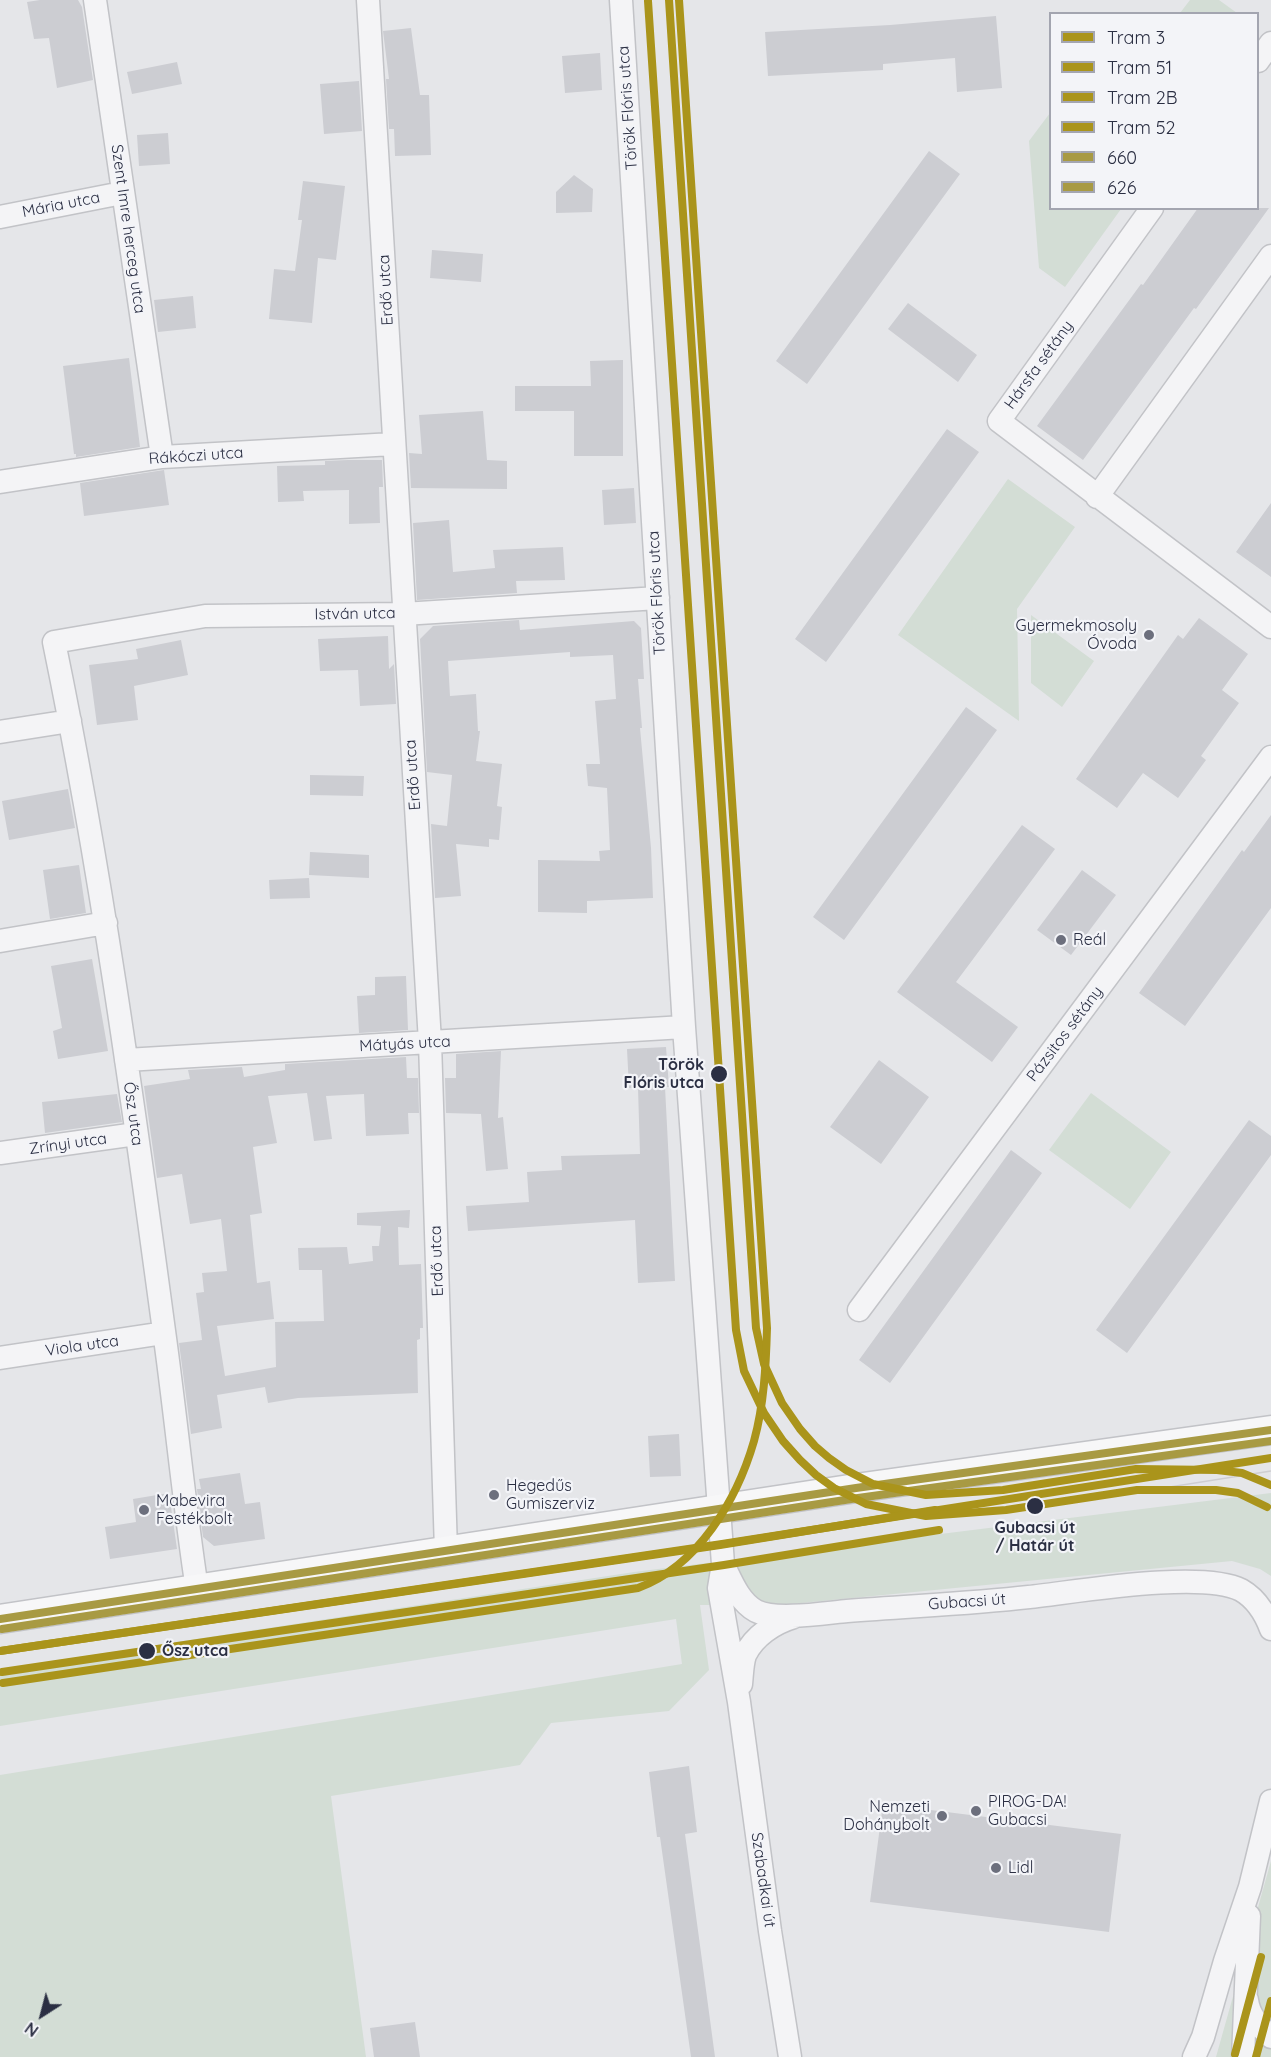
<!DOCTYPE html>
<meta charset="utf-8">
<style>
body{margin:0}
#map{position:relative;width:1271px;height:2057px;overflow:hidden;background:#e5e6e9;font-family:Quicksand,sans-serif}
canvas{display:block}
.legend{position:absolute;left:1049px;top:12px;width:210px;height:198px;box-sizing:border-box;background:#f3f4f8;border:2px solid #a3a5b0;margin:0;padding:8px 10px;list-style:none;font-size:18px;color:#2b2f43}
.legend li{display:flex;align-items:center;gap:12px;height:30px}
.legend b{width:30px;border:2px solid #a3a5b0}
.north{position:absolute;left:12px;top:1985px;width:60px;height:60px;-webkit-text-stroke:4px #f3f4f8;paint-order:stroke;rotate:216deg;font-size:16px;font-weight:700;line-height:24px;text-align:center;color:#2b2f43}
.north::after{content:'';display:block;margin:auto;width:21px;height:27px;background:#2b2f43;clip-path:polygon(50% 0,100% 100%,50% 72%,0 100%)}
</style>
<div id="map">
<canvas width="1271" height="2057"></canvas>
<ul class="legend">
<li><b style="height:8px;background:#aa941b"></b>Tram 3</li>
<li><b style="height:8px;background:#aa941b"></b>Tram 51</li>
<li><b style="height:8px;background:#aa941b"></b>Tram 2B</li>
<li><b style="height:8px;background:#aa941b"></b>Tram 52</li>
<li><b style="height:8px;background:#a89a43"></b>660</li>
<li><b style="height:8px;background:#a89a43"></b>626</li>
</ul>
<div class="north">N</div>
</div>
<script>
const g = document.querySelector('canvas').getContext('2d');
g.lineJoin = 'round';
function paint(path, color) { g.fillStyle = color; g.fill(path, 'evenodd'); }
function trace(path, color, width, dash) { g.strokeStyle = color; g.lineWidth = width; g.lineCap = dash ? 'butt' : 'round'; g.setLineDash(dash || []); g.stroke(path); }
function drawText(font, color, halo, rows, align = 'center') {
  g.font = font + ' Quicksand,sans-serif'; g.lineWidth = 4.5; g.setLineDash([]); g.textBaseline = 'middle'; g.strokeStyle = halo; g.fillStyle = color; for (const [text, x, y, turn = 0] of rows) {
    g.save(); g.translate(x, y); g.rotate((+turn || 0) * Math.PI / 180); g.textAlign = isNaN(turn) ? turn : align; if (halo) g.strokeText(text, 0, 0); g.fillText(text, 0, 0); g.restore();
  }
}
paint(new Path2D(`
 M 1190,0 L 1219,0 L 1237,13 L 1180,13 Z
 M 1050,113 L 1050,208 L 1121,209 L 1065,287 L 1039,268 L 1029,141 Z
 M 1008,479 L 1075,527 L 1017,609 L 1019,721 L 898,635 Z
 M 1031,615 L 1094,661 L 1062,707 L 1031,683 Z
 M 1091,1093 L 1171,1152 L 1130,1209 L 1049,1150 Z
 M 1271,1493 L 1271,1576 L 1260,1569 L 1232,1561 L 781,1605 L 700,1605 L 709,1670 L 669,1711 L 551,1723 L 520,1765 L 331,1796 L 366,2057 L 0,2057 L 0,1775 L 682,1664 L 676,1619 L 0,1726 L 0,1669 L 634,1572 Z
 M 1271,1861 L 1271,2057 L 1216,2057 Z`), '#d3ddd5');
paint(new Path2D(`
 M 40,0 L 78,0 L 82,7 L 93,80 L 57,88 L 49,38 L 34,39 L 27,2 Z
 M 996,16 L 1002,88 L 957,92 L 955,58 L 883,64 L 883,70 L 768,76 L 765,32 L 890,25 Z
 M 411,28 L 420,95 L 429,95 L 431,155 L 395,156 L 394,129 L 389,129 L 386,79 L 389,79 L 383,31 Z
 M 600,53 L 602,90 L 565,93 L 562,56 Z
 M 177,62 L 182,84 L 132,94 L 127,72 Z
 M 359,81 L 362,131 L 324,134 L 320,84 Z
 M 168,133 L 170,164 L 139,166 L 137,135 Z
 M 929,151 L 960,174 L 807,384 L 776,361 Z
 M 574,175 L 593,189 L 592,212 L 556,213 L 556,192 Z
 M 303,181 L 345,186 L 336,260 L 318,258 L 312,323 L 269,319 L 274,269 L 295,271 L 302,220 L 298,220 Z
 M 1198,208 L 1269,208 L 1196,309 L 1194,308 L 1083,460 L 1037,426 L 1141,284 L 1143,285 Z
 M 432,250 L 483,254 L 481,282 L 430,278 Z
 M 193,296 L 196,328 L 158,332 L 154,300 Z
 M 908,303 L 977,355 L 958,382 L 888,329 Z
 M 129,358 L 140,447 L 76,457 L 76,454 L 74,454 L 63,366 Z
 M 623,360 L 623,456 L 574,456 L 574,411 L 515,411 L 515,386 L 591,386 L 590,361 Z
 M 483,411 L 487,460 L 507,461 L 507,489 L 411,488 L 409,453 L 422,454 L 419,415 Z
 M 947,429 L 979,452 L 826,662 L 795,639 Z
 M 348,460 L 382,460 L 383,487 L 379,487 L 380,523 L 349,524 L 349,490 L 303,491 L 304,501 L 278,502 L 277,466 L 325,465 L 325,461 Z
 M 164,470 L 169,505 L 84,516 L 80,483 Z
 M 634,488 L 636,523 L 604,525 L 602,490 Z
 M 1271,503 L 1271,577 L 1236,552 Z
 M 449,520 L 453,572 L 495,568 L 493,550 L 563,547 L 565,580 L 516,581 L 517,593 L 417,600 L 413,523 Z
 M 1199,618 L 1248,654 L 1222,690 L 1239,703 L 1201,756 L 1206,760 L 1178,798 L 1143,773 L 1117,808 L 1076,779 L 1178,635 L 1183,639 Z
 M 519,620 L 520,630 L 634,621 L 641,628 L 644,679 L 638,679 L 642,728 L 640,728 L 651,848 L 653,898 L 587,901 L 587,913 L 538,912 L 538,860 L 600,861 L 599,851 L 610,850 L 607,788 L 588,786 L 586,764 L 600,764 L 595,701 L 616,699 L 613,655 L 570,657 L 570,652 L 448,661 L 450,696 L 476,694 L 478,731 L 480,731 L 476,761 L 502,764 L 497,806 L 502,807 L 499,840 L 489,839 L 489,847 L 456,844 L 461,896 L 435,898 L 431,824 L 447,826 L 452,775 L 427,772 L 420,639 L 433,626 Z
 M 388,636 L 389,669 L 394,664 L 396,704 L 360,706 L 358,670 L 320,671 L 318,639 Z
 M 181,640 L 188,675 L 134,686 L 138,720 L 97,725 L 89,665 L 138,659 L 136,649 Z
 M 966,707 L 997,730 L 844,940 L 813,917 Z
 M 310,775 L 364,776 L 363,796 L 310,795 Z
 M 68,789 L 75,828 L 9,840 L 2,801 Z
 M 1271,815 L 1271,908 L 1185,1026 L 1139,993 L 1242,850 L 1244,852 Z
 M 1022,825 L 1055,849 L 956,982 L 1018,1027 L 992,1062 L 897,992 Z
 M 310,852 L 369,855 L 369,878 L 309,875 Z
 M 79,865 L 86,913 L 50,919 L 43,870 Z
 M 1082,870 L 1116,895 L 1071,955 L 1037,930 Z
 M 309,878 L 310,898 L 270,899 L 269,880 Z
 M 92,959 L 108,1051 L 58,1059 L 53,1031 L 62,1028 L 51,966 Z
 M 406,976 L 408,1030 L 359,1033 L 357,996 L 375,995 L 375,977 Z
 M 666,1047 L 669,1087 L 665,1087 L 675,1281 L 638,1283 L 635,1220 L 468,1231 L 466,1206 L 529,1202 L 527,1172 L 562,1170 L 561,1156 L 640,1154 L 638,1088 L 629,1088 L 627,1049 Z
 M 501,1051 L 498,1118 L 503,1117 L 508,1169 L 486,1171 L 481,1114 L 446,1113 L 445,1078 L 456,1078 L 456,1054 Z
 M 406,1057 L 407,1078 L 418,1078 L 419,1113 L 408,1113 L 409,1134 L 366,1136 L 364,1094 L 326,1096 L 332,1139 L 314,1141 L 307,1093 L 268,1096 L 277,1143 L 253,1147 L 262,1213 L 250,1215 L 257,1283 L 270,1281 L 274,1319 L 217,1326 L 225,1376 L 276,1367 L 275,1322 L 324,1321 L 322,1270 L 299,1270 L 298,1248 L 347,1247 L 349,1264 L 373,1261 L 372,1246 L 379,1246 L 381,1226 L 357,1225 L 357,1213 L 410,1210 L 409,1228 L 398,1227 L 399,1265 L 421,1264 L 423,1328 L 420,1328 L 420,1339 L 417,1340 L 418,1393 L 298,1398 L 268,1403 L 265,1387 L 217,1395 L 222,1428 L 191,1434 L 179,1343 L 202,1340 L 196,1293 L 204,1292 L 202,1273 L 227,1271 L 221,1219 L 190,1224 L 182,1174 L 157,1178 L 144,1086 L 190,1079 L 188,1070 L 242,1067 L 244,1077 L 285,1070 L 285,1064 Z
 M 879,1060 L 929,1097 L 881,1164 L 830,1127 Z
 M 117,1094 L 122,1122 L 45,1133 L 42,1102 Z
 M 1249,1120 L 1271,1136 L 1271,1155 L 1127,1353 L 1096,1330 Z
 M 1011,1150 L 1042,1173 L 890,1383 L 859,1360 Z
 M 679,1434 L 681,1476 L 650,1477 L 648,1436 Z
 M 240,1473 L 245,1504 L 260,1502 L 265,1539 L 214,1546 L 203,1537 L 197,1489 L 201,1489 L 199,1479 Z
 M 169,1493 L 177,1549 L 110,1559 L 105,1527 L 136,1522 L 133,1499 Z
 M 689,1766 L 697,1832 L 685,1834 L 715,2057 L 691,2057 L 660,1837 L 657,1837 L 649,1772 Z
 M 883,1804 L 1121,1834 L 1109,1932 L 870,1902 Z
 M 415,2022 L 420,2057 L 374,2057 L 370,2028 Z`), '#cccdd2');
const minor = new Path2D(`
 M 95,0 L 162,457
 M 368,0 L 430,1042 L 446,1551
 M 621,0 L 684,1027 L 723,1564 C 731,1580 739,1602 756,1611 C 775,1621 825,1613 847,1611 C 907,1606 968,1604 1029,1597 C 1076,1592 1201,1570 1241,1590 C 1257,1599 1265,1613 1271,1629
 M 1258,61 L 1271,43
 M 1152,208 L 999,421 L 1271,627
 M 0,217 L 122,193
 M 0,482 L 162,457 L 393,444
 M 1097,497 L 1271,256
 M 0,732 L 70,721
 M 0,941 L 106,923
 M 126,1060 L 684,1027
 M 0,1153 L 136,1134
 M 859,1310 L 1271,757
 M 0,1358 L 164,1333
 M 723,1564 L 719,1588 L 739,1702 L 770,1931 L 790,2057
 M 197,1589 C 184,1504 176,1417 164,1331 C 133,1101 101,870 54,642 L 205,616 L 403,614 L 658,598
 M 741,1684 C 742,1675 742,1664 745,1655 C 754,1636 774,1623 794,1617
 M 1247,2000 C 1249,2016 1259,2026 1271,2037
 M 1194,2057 L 1203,2037 L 1225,1961 L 1250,1887 L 1271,1801
 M 1243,2057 L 1249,1916`);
const major = new Path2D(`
 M 0,1619 L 856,1488 L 1271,1430`);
trace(minor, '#c2c3c7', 25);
trace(major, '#c2c3c7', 31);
trace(minor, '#f4f4f6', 22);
trace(major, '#f7f7f8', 28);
trace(new Path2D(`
 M 1119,1495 L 1271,1471`), '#ceced1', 1.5);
trace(new Path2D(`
 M 0,1619 L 856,1488 L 1271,1430`), '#a89a43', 8);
trace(new Path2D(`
 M 2,1629 L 858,1498 L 1271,1441`), '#a89a43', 8);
trace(new Path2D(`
 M 0,1651 L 722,1544 L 1271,1458`), '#aa941b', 8);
trace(new Path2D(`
 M 648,1 L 736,1330 L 744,1371 L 764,1413 L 783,1441 L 800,1460 L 816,1475 L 834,1488 L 866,1504 L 926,1516 L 1006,1510 L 1137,1490 L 1216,1490 L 1238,1493 L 1267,1507
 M 2,1672 L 724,1565 L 939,1530
 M 1256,2057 L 1271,2001`), '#aa941b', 8);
trace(new Path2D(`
 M 669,0 L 756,1328 L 764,1364 L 782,1403 L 800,1429 L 815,1446 L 829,1458 L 846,1470 L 873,1484 L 926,1495 L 1003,1490 L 1136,1469 L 1217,1470 L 1242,1473 L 1271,1485
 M 0,1651 L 720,1545 L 935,1510
 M 1235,2054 L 1261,1957`), '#aa941b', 8);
trace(new Path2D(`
 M 3,1683 L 638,1588 C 698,1566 737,1500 754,1441 C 764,1405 766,1365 767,1328 L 679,0`), '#aa941b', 8);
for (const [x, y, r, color] of [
 [1149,635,6,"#6c6f7d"],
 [1061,940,6,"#6c6f7d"],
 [719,1074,9,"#2b2f43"],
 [494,1495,6,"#6c6f7d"],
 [1035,1506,9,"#2b2f43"],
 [144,1510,6,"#6c6f7d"],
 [147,1651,9,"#2b2f43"],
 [976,1811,6,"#6c6f7d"],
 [942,1816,6,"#6c6f7d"],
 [996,1868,6,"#6c6f7d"]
]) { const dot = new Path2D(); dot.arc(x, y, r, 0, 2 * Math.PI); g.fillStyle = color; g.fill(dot); trace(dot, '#f3f4f8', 2); }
drawText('16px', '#2b2f43', '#f3f4f8', [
 ["Török Flóris utca",628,108,-94],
 ["Mária utca",61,205,-11],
 ["Szent Imre herceg utca",128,229,82],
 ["Erdő utca",386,290,-93],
 ["Hársfa sétány",1039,365,-54],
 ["Rákóczi utca",196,456,-4],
 ["Török Flóris utca",657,593,-93],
 ["István utca",355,614,-1],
 ["Erdő utca",413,775,-94],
 ["Pázsitos sétány",1065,1034,-53],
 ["Mátyás utca",405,1044,-3],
 ["Ősz utca",133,1114,82],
 ["Zrínyi utca",68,1144,-8],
 ["Erdő utca",437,1261,-92],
 ["Viola utca",82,1346,-8],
 ["Gubacsi út",967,1602,-4],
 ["Szabadkai út",763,1880,82]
]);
drawText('16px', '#2b2f43', '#f3f4f8', [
 ["Gyermekmosoly",1137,626,"right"],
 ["Óvoda",1137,644,"right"],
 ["Reál",1073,940],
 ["Hegedűs",506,1486],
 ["Gumiszerviz",506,1504],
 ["Mabevira",156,1501],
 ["Festékbolt",156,1519],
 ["PIROG-DA!",988,1802],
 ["Gubacsi",988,1820],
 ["Nemzeti",930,1807,"right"],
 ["Dohánybolt",930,1825,"right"],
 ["Lidl",1008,1868]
], 'left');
drawText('bold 16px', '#2b2f43', '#f3f4f8', [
 ["Török",704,1065],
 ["Flóris utca",704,1083],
 ["Gubacsi út",1035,1528,"center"],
 ["/ Határ út",1035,1546,"center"],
 ["Ősz utca",162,1651,"left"]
], 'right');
</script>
